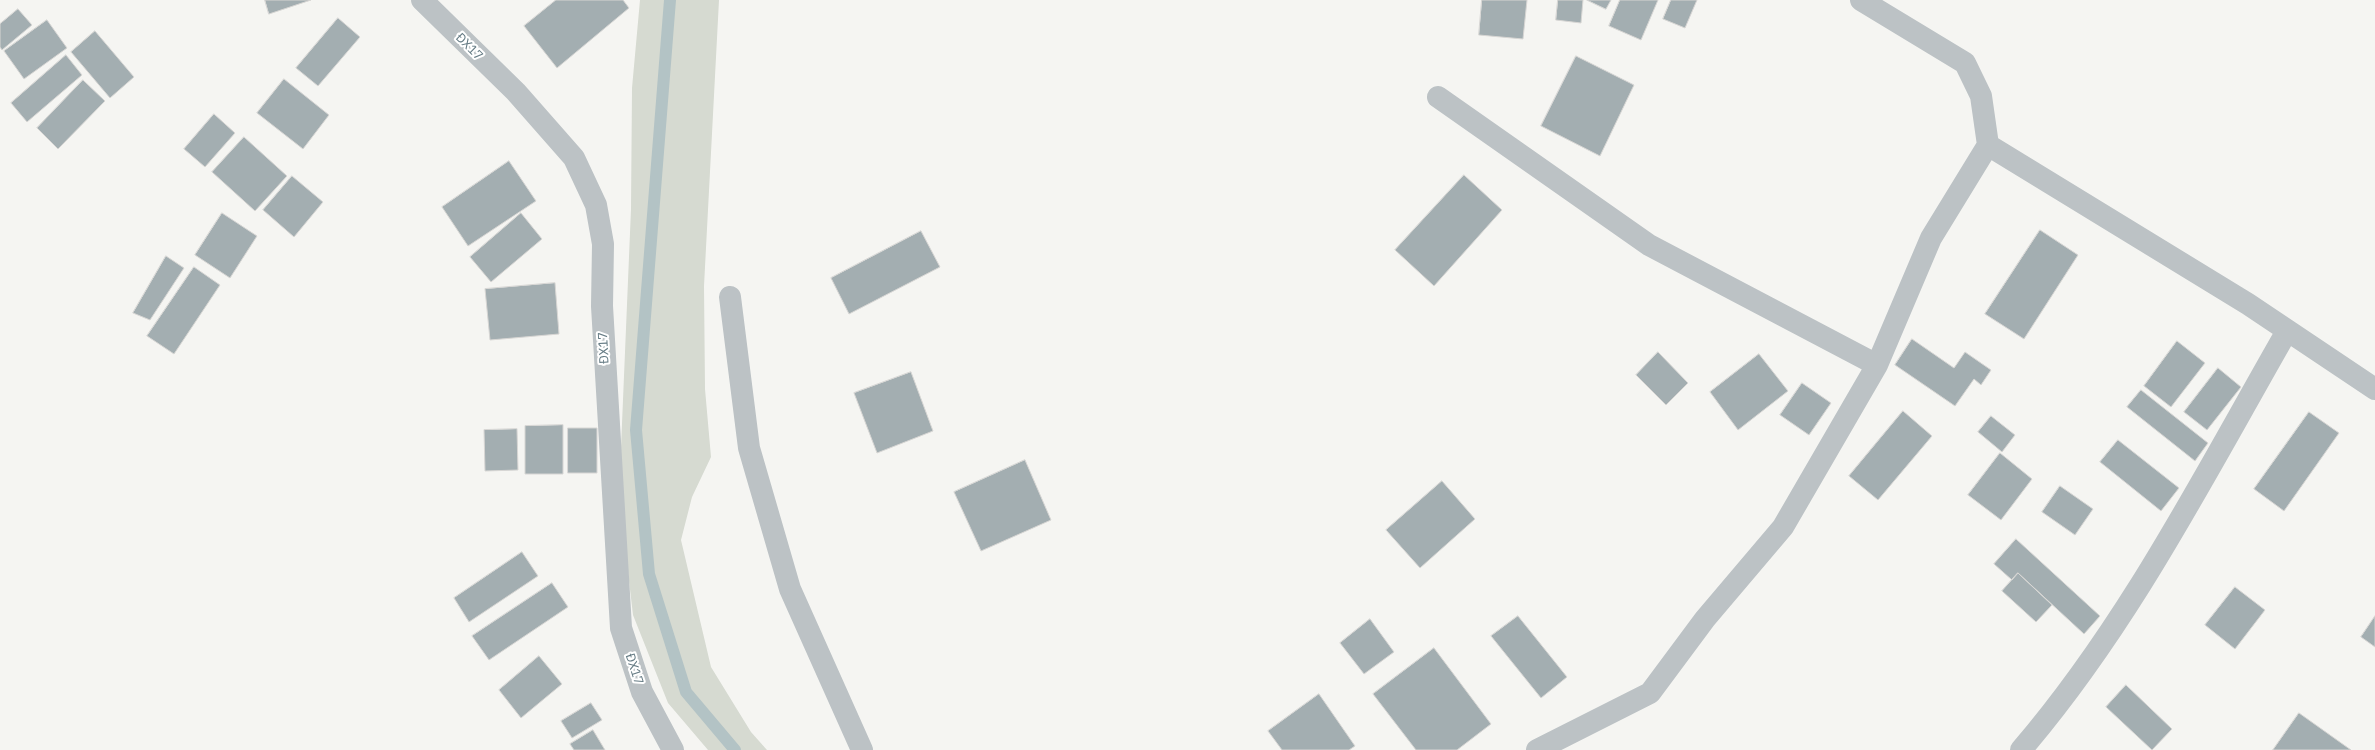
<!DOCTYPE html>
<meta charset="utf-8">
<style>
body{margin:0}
canvas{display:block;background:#f5f5f2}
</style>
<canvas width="2375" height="750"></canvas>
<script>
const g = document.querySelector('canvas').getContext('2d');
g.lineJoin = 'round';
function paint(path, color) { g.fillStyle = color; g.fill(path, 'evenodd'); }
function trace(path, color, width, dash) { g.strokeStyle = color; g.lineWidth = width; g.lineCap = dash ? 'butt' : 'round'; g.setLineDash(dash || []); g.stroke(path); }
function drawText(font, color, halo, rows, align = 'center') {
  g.font = font + ' "IBM Plex Sans",sans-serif'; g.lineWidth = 4; g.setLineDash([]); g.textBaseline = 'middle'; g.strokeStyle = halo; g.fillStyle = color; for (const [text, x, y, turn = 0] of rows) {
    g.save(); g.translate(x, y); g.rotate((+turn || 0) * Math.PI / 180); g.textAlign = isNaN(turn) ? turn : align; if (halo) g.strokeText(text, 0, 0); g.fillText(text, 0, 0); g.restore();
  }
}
paint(new Path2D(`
 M 640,0 L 719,0 L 704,286 L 705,389 L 711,457 L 692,497 L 681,540 L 711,667 L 751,732 L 767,750 L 708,750 L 668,703 L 633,615 L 619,495 L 631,209 L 632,88 Z`), '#d6dad1');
trace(new Path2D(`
 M 670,0 L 636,430 L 649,574 L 686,692 L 735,750`), '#b3c3c5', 12);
const building = new Path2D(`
 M 265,0 L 311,0 L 269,14 Z
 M 556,0 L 623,0 L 629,8 L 557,68 L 524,26 Z
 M 1482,0 L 1527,0 L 1523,39 L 1479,35 Z
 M 1558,0 L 1583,0 L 1581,23 L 1556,20 Z
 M 1587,0 L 1611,0 L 1606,9 Z
 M 1620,0 L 1658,0 L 1641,40 L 1609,26 Z
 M 1671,0 L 1697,0 L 1685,28 L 1663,19 Z
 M 18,9 L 32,25 L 2,50 L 0,47 L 0,24 Z
 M 338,18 L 360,37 L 318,86 L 296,68 Z
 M 47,20 L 67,48 L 24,79 L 4,51 Z
 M 95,31 L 134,77 L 110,98 L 71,52 Z
 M 66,55 L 82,75 L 27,122 L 11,103 Z
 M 1576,56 L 1634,85 L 1600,156 L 1541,126 Z
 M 284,79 L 329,115 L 303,149 L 257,113 Z
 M 83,80 L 105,101 L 58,149 L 37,128 Z
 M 214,114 L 235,133 L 205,167 L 184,149 Z
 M 244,137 L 287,176 L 255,211 L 212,172 Z
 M 509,161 L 536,201 L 468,246 L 442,207 Z
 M 1464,175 L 1502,210 L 1434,286 L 1395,250 Z
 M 292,176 L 323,202 L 294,237 L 263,210 Z
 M 222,213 L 257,236 L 230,278 L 195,255 Z
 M 521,213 L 542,239 L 491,282 L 470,257 Z
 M 2040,230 L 2078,255 L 2024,339 L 1985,314 Z
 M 921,231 L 940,267 L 849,314 L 831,278 Z
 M 166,256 L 184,268 L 150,320 L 133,313 Z
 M 194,267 L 220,285 L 174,354 L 147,336 Z
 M 555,283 L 559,334 L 490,340 L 485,289 Z
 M 1912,339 L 1954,368 L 1965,352 L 1991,370 L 1981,385 L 1974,379 L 1955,406 L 1895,365 Z
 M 2177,341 L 2205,363 L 2171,407 L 2144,386 Z
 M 1658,352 L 1688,383 L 1666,405 L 1636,375 Z
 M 1759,354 L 1788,391 L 1738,430 L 1710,392 Z
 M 2218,368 L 2241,387 L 2207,430 L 2184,412 Z
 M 911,372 L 933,431 L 877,453 L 854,393 Z
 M 1802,383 L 1831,403 L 1809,435 L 1780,415 Z
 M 2141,390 L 2208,443 L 2195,461 L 2127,407 Z
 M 1903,411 L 1932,436 L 1878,500 L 1849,476 Z
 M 2309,412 L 2339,433 L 2284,511 L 2254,489 Z
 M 1991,416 L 2015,435 L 2002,452 L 1978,432 Z
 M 563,425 L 563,474 L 525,474 L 525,426 Z
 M 568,428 L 597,428 L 597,473 L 568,473 Z
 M 517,429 L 518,470 L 485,471 L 484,430 Z
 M 2118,440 L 2179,488 L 2161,511 L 2100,462 Z
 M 2000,453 L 2032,479 L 2001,520 L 1968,495 Z
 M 1025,460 L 1051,520 L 981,551 L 954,492 Z
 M 1442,481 L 1475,519 L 1420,568 L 1386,530 Z
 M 2060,486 L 2093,509 L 2075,535 L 2042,512 Z
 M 2016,539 L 2100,616 L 2084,634 L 2018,573 L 2012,580 L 1994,564 Z
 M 522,552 L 538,576 L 469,622 L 454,598 Z
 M 2018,573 L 2052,605 L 2036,622 L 2002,591 Z
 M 552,583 L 568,607 L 489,660 L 472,636 Z
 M 2235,587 L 2265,610 L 2235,649 L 2205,625 Z
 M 1518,616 L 1567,677 L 1541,698 L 1491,636 Z
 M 2375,616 L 2375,647 L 2361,637 Z
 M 1370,619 L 1394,652 L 1364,674 L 1340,643 Z
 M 1434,648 L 1491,724 L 1457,750 L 1416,750 L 1373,694 Z
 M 539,656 L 562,684 L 521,718 L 499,690 Z
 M 2126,685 L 2172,729 L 2152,750 L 2106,707 Z
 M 1319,694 L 1355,746 L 1349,750 L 1282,750 L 1268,731 Z
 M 591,703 L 602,720 L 572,738 L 561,721 Z
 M 2299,713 L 2351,750 L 2273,750 Z
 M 593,730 L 605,750 L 574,750 L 570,744 Z`);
paint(building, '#a3aeb1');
trace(building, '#d7d6d4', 1);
trace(new Path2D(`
 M 422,0 L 516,92 L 574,158 L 596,205 L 603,244 L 602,306 L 621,628 L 642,692 L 673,750
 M 1438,97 L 1649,245 L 1877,365
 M 1988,145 L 2248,304 L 2375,389
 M 730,297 L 749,448 L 790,589 L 862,750
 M 1537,750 L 1650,693 L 1705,619 L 1783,527 L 1877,365 L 1931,238 L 1988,145 L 1981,96 L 1965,63 L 1861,0
 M 2021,750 C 2129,624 2205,474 2287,331`), '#bcc2c5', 22);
drawText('13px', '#647a83', '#fff', [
 ["ĐX17",469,47,45],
 ["ĐX17",604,348,-93],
 ["ĐX17",634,669,72]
]);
</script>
